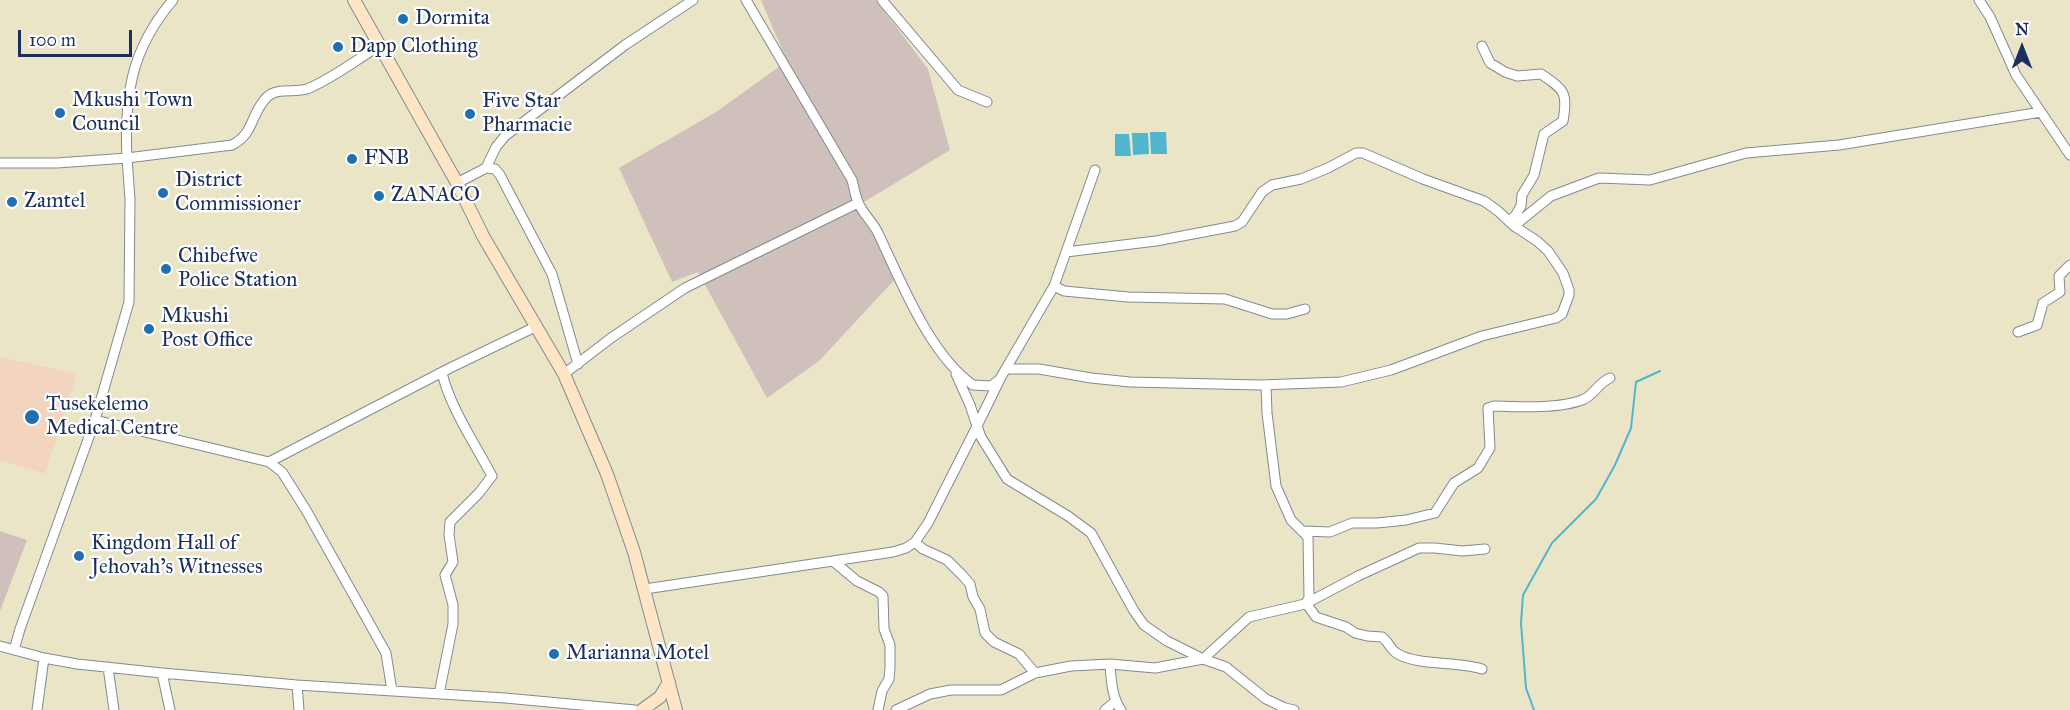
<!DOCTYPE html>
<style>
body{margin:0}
#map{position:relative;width:2070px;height:710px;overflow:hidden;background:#ebe5c8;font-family:"IM FELL Great Primer",serif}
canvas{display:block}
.north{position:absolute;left:1992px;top:18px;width:60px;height:60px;-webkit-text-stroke:4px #fff;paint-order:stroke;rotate:0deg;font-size:16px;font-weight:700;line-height:24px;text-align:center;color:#1b2f5e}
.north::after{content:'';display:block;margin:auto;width:21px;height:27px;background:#1b2f5e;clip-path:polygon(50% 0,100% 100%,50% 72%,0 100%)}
.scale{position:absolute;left:18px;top:30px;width:114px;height:27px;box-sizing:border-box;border:3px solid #1b2f5e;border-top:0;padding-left:8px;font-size:18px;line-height:21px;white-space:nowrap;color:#1b2f5e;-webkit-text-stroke:4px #fff;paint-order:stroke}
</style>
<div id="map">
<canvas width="2070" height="710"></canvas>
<div class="north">N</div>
<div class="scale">100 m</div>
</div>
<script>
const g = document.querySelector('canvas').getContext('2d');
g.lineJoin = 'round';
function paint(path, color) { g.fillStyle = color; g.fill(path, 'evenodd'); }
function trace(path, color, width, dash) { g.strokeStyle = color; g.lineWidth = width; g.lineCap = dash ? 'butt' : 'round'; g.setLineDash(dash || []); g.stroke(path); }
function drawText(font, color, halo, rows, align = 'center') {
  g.font = font + ' "IM FELL Great Primer",serif'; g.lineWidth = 4.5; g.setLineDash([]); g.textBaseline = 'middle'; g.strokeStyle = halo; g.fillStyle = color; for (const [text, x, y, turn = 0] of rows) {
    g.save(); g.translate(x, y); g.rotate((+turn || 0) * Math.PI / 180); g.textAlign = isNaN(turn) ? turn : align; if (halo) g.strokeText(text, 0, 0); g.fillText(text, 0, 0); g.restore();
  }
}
paint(new Path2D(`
 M 0,357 L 77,374 L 45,474 L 0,460 Z`), '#f3d4bf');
paint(new Path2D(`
 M 761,0 L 876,0 L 928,69 L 950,150 L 859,205 L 897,277 L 819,361 L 767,398 L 698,272 L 672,282 L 619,168 L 716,112 L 787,61 Z
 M 0,531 L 27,540 L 0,611 Z`), '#cfc0bb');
paint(new Path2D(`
 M 1150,132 L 1166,132 L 1167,154 L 1151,154 Z
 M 1132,133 L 1148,133 L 1149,154 L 1133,155 Z
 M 1115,134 L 1129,134 L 1131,156 L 1115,156 Z`), '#4fb6ce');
trace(new Path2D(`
 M 1534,710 L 1526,688 L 1521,623 L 1523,595 L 1552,543 L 1596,499 L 1615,465 L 1631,428 L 1636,382 L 1660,371`), '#4fb6ce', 2);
const street = new Path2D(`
 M 746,0 L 852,180 C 854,187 855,195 858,202 C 862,213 873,222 878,233 C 901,281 929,354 973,385 L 991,386 L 1000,379
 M 882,0 L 958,90 L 987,102
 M 1979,0 L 1990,17 L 2016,75 L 2070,155
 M 1482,46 L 1490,63 L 1505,72 L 1517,76 L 1541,74 C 1564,90 1568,91 1563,121 L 1544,134 L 1534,175 L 1522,195 L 1521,206 L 1515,216 L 1509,221
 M 0,163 L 57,163 L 127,158 C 124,96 131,49 173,0
 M 486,168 L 495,169 L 500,175 L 552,274 L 578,364
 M 1095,170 L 1054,286 L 1001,377 L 977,426 L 981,437 L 1007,479 L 1068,516 L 1091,533 L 1134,611 L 1144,625 L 1167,641 L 1203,659 L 1226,667 L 1266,699 L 1285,708 L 1294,710
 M 457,183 L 486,168 L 496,147 L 505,136 L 625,45 L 693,0
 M 1514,226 L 1551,196 L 1599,178 L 1650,180 L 1746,153 L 1839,145 L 2041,112
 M 1054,286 L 1064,291 L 1128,297 L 1225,299 L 1272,314 L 1287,314 L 1305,309
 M 2018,332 L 2037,325 L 2043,303 L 2060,292 L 2059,276 L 2070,265
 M 1007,369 L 1039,369 L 1091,378 L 1130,382 L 1260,385 L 1341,382 L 1391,370 L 1482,336 L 1556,318 L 1562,314 L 1569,295 L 1569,290 L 1563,273 L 1548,251 L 1537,241 L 1514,226 L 1498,211 L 1484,201 L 1423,179 L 1363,153 L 1356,153 L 1328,168 L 1301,179 L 1272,185 L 1262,192 L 1242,222 L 1235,226 L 1156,241 L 1066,252
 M 564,374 L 611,338 L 685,288 L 858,203
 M 1266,385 L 1267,413 L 1276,486 L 1291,520 L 1308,537 L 1309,598 L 1306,603
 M 95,420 L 269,462 L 282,472 L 306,510 L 386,653 L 392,691
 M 269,462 L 450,368 L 535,327
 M 1303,531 L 1330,532 L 1352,523 L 1377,523 L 1406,520 L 1435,513 L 1454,483 L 1478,468 L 1490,448 L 1488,408 L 1494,406 C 1517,407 1563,409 1584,399 C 1594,395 1598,383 1610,378
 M 915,542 L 923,549 L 947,560 L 963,576 L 970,584 L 973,597 L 980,609 L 985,633 L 994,642 L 1019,654 L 1035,673
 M 833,561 L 857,581 L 879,592 L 883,596 L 884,629 L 890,645 L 890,668 L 889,679 L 882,691 L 878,710
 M 645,589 L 893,552 L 906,548 L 915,542 L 928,523 L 977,426 L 970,405 L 956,374
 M 1306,603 L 1316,617 L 1346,627 L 1355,633 L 1367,636 L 1382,637 C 1389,642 1391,651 1398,654 C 1419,666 1457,661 1482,669
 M 0,646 L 44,658 L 77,664 L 162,673 L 297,685 L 505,698 L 635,710
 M 14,650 L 20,629 L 95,420 L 129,302 L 130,199 L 127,158 L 232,145 C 255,133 250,114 267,97 C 277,87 294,93 307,89 C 332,79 356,60 379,46
 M 1110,664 C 1111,679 1112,698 1121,710
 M 108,667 L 114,710
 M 162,673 L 170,710
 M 297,685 L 299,710
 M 439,694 L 453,624 L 453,605 L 445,575 L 453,562 L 449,535 L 450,522 L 479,493 L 492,476 C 475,444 450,407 442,373
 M 37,710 L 44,658
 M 896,710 L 930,694 L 951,690 L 1001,690 L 1035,673 L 1071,666 L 1110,664 L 1155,668 L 1203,659 L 1249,617 L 1305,604 L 1358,576 L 1419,548 L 1435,548 L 1462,551 L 1485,549
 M 1105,710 L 1116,701`);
const secondary = new Path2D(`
 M 354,0 L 457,183 L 483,236 L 564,374 L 607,474 L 634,552 L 676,710
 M 642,710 L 660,697 L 669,682`);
trace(street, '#838a93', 11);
trace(secondary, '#838a93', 14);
trace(street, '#fff', 9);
trace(secondary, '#fde5c5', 12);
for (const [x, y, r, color] of [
 [403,19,6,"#1f6fb2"],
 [338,47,6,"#1f6fb2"],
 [60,113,6,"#1f6fb2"],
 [470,114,6,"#1f6fb2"],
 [352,159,6,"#1f6fb2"],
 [163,193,6,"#1f6fb2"],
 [379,196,6,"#1f6fb2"],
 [12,202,6,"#1f6fb2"],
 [166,269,6,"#1f6fb2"],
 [149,329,6,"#1f6fb2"],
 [32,417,8,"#1f6fb2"],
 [79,556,6,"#1f6fb2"],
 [554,654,6,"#1f6fb2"]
]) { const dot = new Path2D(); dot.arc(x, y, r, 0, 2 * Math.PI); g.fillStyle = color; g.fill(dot); trace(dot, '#fff', 2); }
drawText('21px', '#1b2f5e', '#fff', [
 ["Dormita",415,19],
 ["Dapp Clothing",350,47],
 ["Mkushi Town",72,101],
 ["Council",72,125],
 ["Five Star",482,102],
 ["Pharmacie",482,126],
 ["FNB",364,159],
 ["District",175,181],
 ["Commissioner",175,205],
 ["ZANACO",391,196],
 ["Zamtel",24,202],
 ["Chibefwe",178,257],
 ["Police Station",178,281],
 ["Mkushi",161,317],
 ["Post Office",161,341],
 ["Tusekelemo",46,405],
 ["Medical Centre",46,429],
 ["Kingdom Hall of",91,544],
 ["Jehovah's Witnesses",91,568],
 ["Marianna Motel",566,654]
], 'left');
</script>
